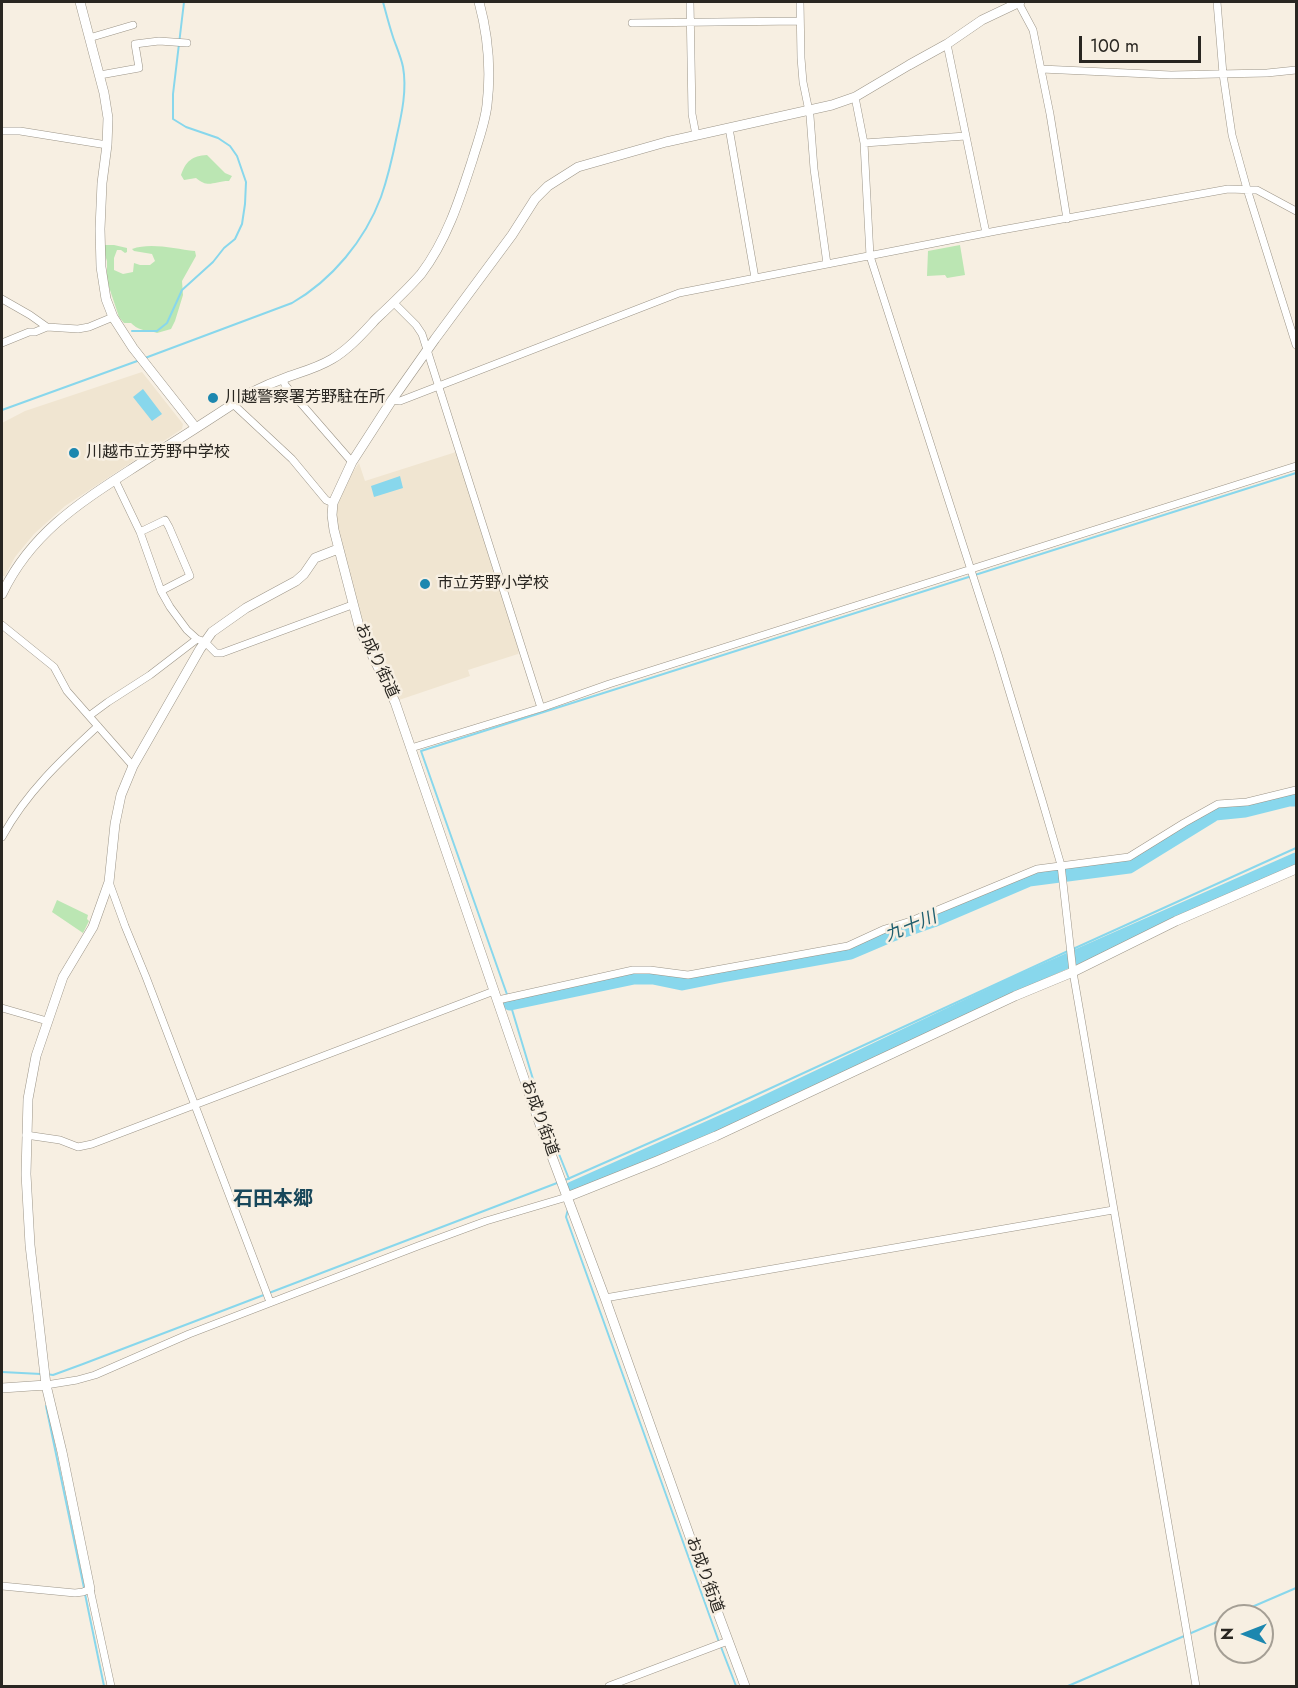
<!DOCTYPE html>
<meta charset="utf-8">
<style>
body{margin:0}
#map{position:relative;width:1298px;height:1688px;overflow:hidden;background:#f7efe2;font-family:Jost,sans-serif}
canvas{display:block}
.frame{position:absolute;inset:0;border:3px solid #292621;pointer-events:none}
.north{position:absolute;left:1214px;top:1604px;width:60px;height:60px;box-sizing:border-box;background:#f7efe2;border:2px solid #a59f95;border-radius:50%;rotate:270deg;font-size:16px;font-weight:700;line-height:24px;text-align:center;color:#292621}
.north::after{content:'';display:block;margin:auto;width:21px;height:27px;background:#1c87af;clip-path:polygon(50% 0,100% 100%,50% 72%,0 100%)}
.scale{position:absolute;left:1079px;top:36px;width:122px;height:27px;box-sizing:border-box;border:3px solid #292621;border-top:0;padding-left:8px;font-size:18px;line-height:21px;white-space:nowrap;color:#292621;-webkit-text-stroke:4px #f7efe2;paint-order:stroke}
</style>
<div id="map">
<canvas width="1298" height="1688"></canvas>
<div class="frame"></div>
<div class="north">N</div>
<div class="scale">100 m</div>
</div>
<script>
const g = document.querySelector('canvas').getContext('2d');
g.lineJoin = 'round';
function paint(path, color) { g.fillStyle = color; g.fill(path, 'evenodd'); }
function trace(path, color, width, dash) { g.strokeStyle = color; g.lineWidth = width; g.lineCap = dash ? 'butt' : 'round'; g.setLineDash(dash || []); g.stroke(path); }
function drawText(font, color, halo, rows, align = 'center') {
  g.font = font + ' Jost,"Noto Sans JP",sans-serif'; g.lineWidth = 5; g.setLineDash([]); g.textBaseline = 'middle'; g.strokeStyle = halo; g.fillStyle = color; for (const [text, x, y, turn = 0] of rows) {
    g.save(); g.translate(x, y); g.rotate((+turn || 0) * Math.PI / 180); g.textAlign = isNaN(turn) ? turn : align; if (halo) g.strokeText(text, 0, 0); g.fillText(text, 0, 0); g.restore();
  }
}
paint(new Path2D(`
 M 142,372 L 183,424 L 182,429 L 65,506 L 34,534 L 15,557 L 5,576 L 2,576 L 2,423 L 25,411 Z
 M 456,452 L 519,651 L 518,654 L 468,670 L 470,676 L 399,700 L 373,647 L 356,604 L 337,526 L 337,505 L 352,473 L 359,463 L 365,481 Z`), '#f0e5d1');
paint(new Path2D(`
 M 207,155 L 225,173 L 232,176 L 229,181 C 213,181 209,189 196,178 L 184,180 L 181,175 C 186,161 192,156 207,155 Z
 M 104,245 L 114,245 L 127,248 L 127,252 L 125,253 L 121,250 L 117,250 L 114,258 L 114,270 L 123,274 L 133,272 L 134,263 L 140,265 L 150,265 L 155,261 L 152,254 L 134,251 L 132,249 C 151,242 175,249 195,251 L 196,256 L 182,281 L 183,295 L 175,321 L 171,329 L 157,333 C 146,329 140,332 131,323 L 124,323 L 119,317 L 107,281 L 107,261 L 103,249 Z
 M 960,245 L 965,275 L 947,278 L 945,275 L 927,276 L 928,251 Z
 M 57,900 L 88,915 L 87,919 L 89,921 L 83,933 L 52,912 Z`), '#bbe6b3');
paint(new Path2D(`
 M 143,389 L 162,414 L 152,421 L 133,397 Z
 M 400,476 L 403,488 L 374,497 L 371,486 Z`), '#88d7ec');
trace(new Path2D(`
 M 132,331 L 157,331 L 167,323 L 182,290 L 213,262 L 224,248 L 235,239 L 242,224 L 245,204 L 246,182 L 237,156 L 230,146 L 218,138 L 186,127 L 173,119 L 173,94 L 184,2
 M 145,358 L 292,303 C 332,280 365,240 381,197 C 388,177 393,155 397,135 C 402,113 407,89 403,67 C 401,57 396,46 393,37 C 389,25 386,13 383,2
 M 2,410 L 140,360
 M 1073,949 L 1296,848
 M 569,1179 L 545,1119 L 510,1003 L 421,751 L 1296,473
 M 563,1181 L 706,1118 L 1068,951
 M 568,1209 L 566,1217 L 719,1642
 M 2,1372 L 41,1374
 M 46,1374 L 53,1375 L 83,1364 L 557,1183
 M 46,1406 L 84,1588
 M 85,1594 L 104,1686
 M 1231,1616 L 1296,1588
 M 721,1647 L 736,1686
 M 1068,1686 L 1226,1618`), '#88d7ec', 2);
trace(new Path2D(`
 M 510,1003 L 634,977 L 653,977 L 682,983 L 722,975 L 850,952 L 890,935 L 933,920 L 1029,879 L 1129,866 L 1215,813 L 1245,810 L 1289,799 L 1296,799
 M 572,1189 L 754,1108 L 1017,983 L 1296,860`), '#88d7ec', 15);
const minor = new Path2D(`
 M 690,2 L 692,114 L 696,135
 M 800,2 L 801,58 L 803,82 L 810,116 L 814,169 L 827,264
 M 1018,2 L 1033,30 L 1050,114 L 1067,219
 M 1217,2 L 1223,74 L 1232,135 L 1247,189 L 1296,345
 M 632,23 L 800,21
 M 89,38 L 133,25
 M 947,44 L 986,233
 M 1041,69 L 1171,75 L 1267,73 L 1296,70
 M 100,75 L 139,68 L 135,44 L 159,41 L 187,43
 M 855,97 L 864,143 L 870,256 L 998,654 L 1042,800 L 1061,865 L 1073,972 L 1196,1686
 M 729,128 L 755,278
 M 2,131 L 20,131 L 107,145
 M 864,143 L 966,136
 M 2,299 L 30,315 L 47,327
 M 394,303 L 416,325 L 422,334 L 541,708
 M 2,343 L 29,332 L 35,332 L 47,327 L 78,329 L 89,327 L 113,317
 M 283,379 L 285,385 L 352,462
 M 392,400 L 400,401 L 679,293 L 996,231 L 1228,189 L 1257,190 L 1296,211
 M 233,404 L 292,459 L 326,500 L 333,503
 M 115,480 L 140,532 L 161,591 L 170,607 L 187,630 L 197,639 L 205,642 L 216,653 L 222,653 L 352,605
 M 140,532 L 165,520 L 169,527 L 190,576 L 161,591
 M 2,625 L 54,667 L 67,691 L 133,766
 M 89,716 L 108,702 L 150,675 L 197,639
 M 411,748 L 541,708 L 609,684 L 1296,466
 M 2,837 C 26,793 61,760 98,726
 M 109,882 L 125,926 L 146,977 L 270,1302
 M 498,1000 L 633,970 L 650,970 L 688,975 L 848,946 L 885,929 L 911,921 L 1037,869 L 1129,857 L 1184,823 L 1218,804 L 1247,802 L 1296,790
 M 2,1008 L 47,1021
 M 26,1135 L 60,1140 L 78,1147 L 92,1144 L 494,991
 M 605,1298 L 1113,1210
 M 46,1385 L 77,1380 L 95,1375 L 189,1334 L 418,1246 L 486,1221 L 567,1197
 M 2,1586 L 75,1593 L 83,1592 L 90,1589 L 111,1686
 M 609,1686 L 728,1641`);
const tertiary = new Path2D(`
 M 80,2 L 104,93 L 108,118 L 107,145 L 102,183 L 100,229 L 101,267 L 106,299 L 113,317 L 133,348 L 196,428
 M 2,594 C 33,529 86,499 144,461 C 179,439 214,417 248,394 C 262,387 276,381 290,376 C 305,371 319,367 332,359 C 349,349 363,333 376,319 C 391,305 407,290 421,274 C 447,240 460,198 473,158 C 478,141 485,123 487,105 C 491,71 488,35 479,2
 M 567,1197 L 657,1161 L 716,1136 L 1015,996 L 1073,972 L 1176,921 L 1296,869
 M 2,1388 L 46,1385
 M 90,1589 L 62,1452 L 46,1385 L 30,1245 L 26,1174 L 28,1099 L 36,1056 L 63,977 L 93,927 L 109,882 L 115,824 L 121,795 L 133,766 L 200,649 L 212,632 L 246,608 L 296,581 L 304,574 L 315,558 L 338,549
 M 745,1686 L 696,1554 L 605,1298 L 539,1122 L 395,702 L 360,630 L 334,530 L 332,515 L 333,503 L 352,462 L 392,400 L 435,339 L 512,235 L 535,199 L 548,186 L 578,167 L 666,142 L 832,105 L 855,97 L 909,65 L 947,44 L 982,20 L 1020,2`);
trace(minor, '#9c9588', 8);
trace(tertiary, '#9c9588', 10);
trace(minor, '#fff', 7);
trace(tertiary, '#fff', 9);
for (const [x, y, r, color] of [
 [213,398,6,"#1c87af"],
 [74,453,6,"#1c87af"],
 [425,584,6,"#1c87af"]
]) { const dot = new Path2D(); dot.arc(x, y, r, 0, 2 * Math.PI); g.fillStyle = color; g.fill(dot); trace(dot, '#f7efe2', 2); }
drawText('16px', '#292621', '#f7efe2', [
 ["川越警察署芳野駐在所",225,398],
 ["川越市立芳野中学校",86,453],
 ["市立芳野小学校",437,584]
], 'left');
drawText('16px', '#292621', '#f7efe2', [
 ["お成り街道",376,661,65],
 ["お成り街道",539,1118,70],
 ["お成り街道",704,1575,70]
]);
drawText('italic 18px', '#205f6f', '#f7efe2', [
 ["九十川",911,927,-22]
]);
drawText('bold 20px', '#18475a', '#f7efe2', [
 ["石田本郷",273,1200]
]);
</script>
